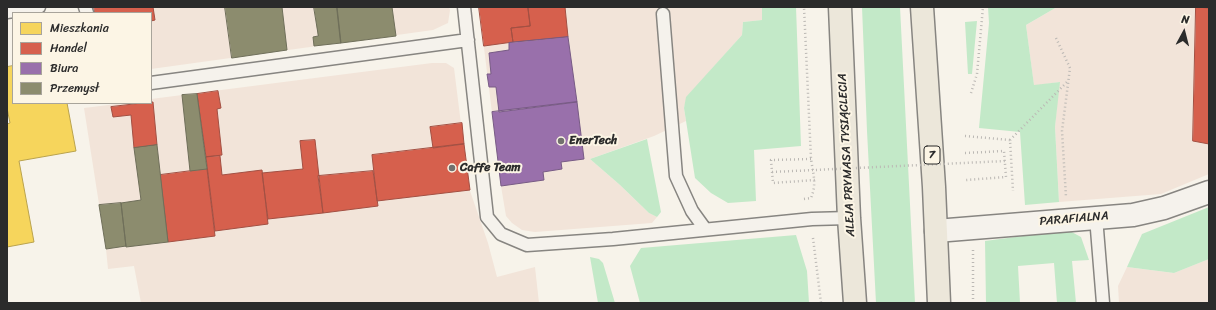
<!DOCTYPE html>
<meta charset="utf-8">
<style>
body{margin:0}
#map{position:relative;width:1216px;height:310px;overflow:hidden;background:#f7f3ea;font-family:Sriracha,sans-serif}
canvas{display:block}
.frame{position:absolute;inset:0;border:8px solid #2b2b2b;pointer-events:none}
.legend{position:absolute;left:12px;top:12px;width:140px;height:92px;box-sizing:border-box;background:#fcf5e5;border:1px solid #a8a49b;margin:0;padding:5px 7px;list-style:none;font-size:12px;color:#2b2b2b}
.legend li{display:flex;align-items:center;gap:8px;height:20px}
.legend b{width:20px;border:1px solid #a8a49b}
.north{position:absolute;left:1164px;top:12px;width:40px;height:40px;-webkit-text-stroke:3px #fcf5e5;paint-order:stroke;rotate:7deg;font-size:11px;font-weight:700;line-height:16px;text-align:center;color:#2b2b2b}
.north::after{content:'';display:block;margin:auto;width:14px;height:18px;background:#2b2b2b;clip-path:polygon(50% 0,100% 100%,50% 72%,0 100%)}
</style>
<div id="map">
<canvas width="1216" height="310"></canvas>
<div class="frame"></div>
<ul class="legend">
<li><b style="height:11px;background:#f6d55c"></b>Mieszkania</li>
<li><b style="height:11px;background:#d6604d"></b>Handel</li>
<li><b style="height:11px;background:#9970ab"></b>Biura</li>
<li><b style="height:11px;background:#8c8c6e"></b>Przemysł</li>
</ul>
<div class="north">N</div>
</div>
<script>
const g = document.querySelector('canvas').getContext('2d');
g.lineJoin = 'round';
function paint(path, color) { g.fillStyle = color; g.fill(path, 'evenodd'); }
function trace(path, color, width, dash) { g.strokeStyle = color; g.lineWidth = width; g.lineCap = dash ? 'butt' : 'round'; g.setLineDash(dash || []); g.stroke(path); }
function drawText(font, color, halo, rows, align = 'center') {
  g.font = font + ' Sriracha,sans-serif'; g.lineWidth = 4; g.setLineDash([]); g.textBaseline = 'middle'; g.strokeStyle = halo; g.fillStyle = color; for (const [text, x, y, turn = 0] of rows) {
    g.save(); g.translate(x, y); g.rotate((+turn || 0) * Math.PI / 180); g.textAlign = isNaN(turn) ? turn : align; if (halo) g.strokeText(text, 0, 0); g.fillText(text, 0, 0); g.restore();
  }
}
paint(new Path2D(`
 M 93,7 L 449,7 L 450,10 L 448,23 L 433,30 L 151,69 L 151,13 L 94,13 Z
 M 479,7 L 762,7 L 762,20 L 743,22 L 742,35 L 687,97 L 684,108 L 686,121 L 654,136 L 590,159 L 620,185 L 649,213 L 657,217 L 652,223 L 535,232 L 522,230 L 512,223 L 506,216 L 501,186 Z
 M 1057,7 L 1209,7 L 1209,174 L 1161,194 L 1059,202 L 1055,127 L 1059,82 L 1034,86 L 1026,25 Z
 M 432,63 L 446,63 L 454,68 L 469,188 L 488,243 L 497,277 L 535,267 L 539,303 L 141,303 L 134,266 L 108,269 L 106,249 L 84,108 L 125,103 L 151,103 L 151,99 Z
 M 1209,259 L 1209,303 L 1119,303 L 1118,286 L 1127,267 L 1174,273 Z`), '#f2e4d9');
paint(new Path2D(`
 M 762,7 L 796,7 L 801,146 L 754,150 L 756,201 L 728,203 L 711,193 L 695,178 L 684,108 L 686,97 L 742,35 L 743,22 L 762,20 Z
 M 862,7 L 900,7 L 915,303 L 876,303 L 867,131 Z
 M 988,7 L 1057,7 L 1026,25 L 1034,85 L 1060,82 L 1055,127 L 1059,202 L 1025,205 L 1020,132 L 979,128 L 989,23 Z
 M 977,21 L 972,74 L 968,74 L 965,22 Z
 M 647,139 L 661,212 L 657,217 L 649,213 L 620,185 L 590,159 Z
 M 1209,207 L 1209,259 L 1174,273 L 1127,267 L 1142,234 Z
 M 1068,230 L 1081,237 L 1089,260 L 1072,261 L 1076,303 L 1057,303 L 1054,263 L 1018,266 L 1020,303 L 986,303 L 985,241 Z
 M 796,235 L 807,271 L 809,303 L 640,303 L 630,266 L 641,248 Z
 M 590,257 L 599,259 L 603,263 L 615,303 L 598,303 Z`), '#c3e9c8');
const homes = new Path2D(`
 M 13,66 L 13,103 L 67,103 L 76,151 L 19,161 L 34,242 L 7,247 L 7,124 L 10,123 L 7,108 L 7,67 Z`);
paint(homes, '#f6d55c');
trace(homes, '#b9a24d', 1);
const shops = new Path2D(`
 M 94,7 L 153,7 L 155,20 L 151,21 L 151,13 L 95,13 Z
 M 479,7 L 528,7 L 530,26 L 511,28 L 513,42 L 484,46 Z
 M 528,7 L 565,7 L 568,37 L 513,42 L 511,28 L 530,26 Z
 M 1196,7 L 1209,8 L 1209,144 L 1193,141 Z
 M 218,91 L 221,108 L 217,109 L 222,155 L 206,157 L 197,94 Z
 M 151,102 L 153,102 L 157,145 L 134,148 L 131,115 L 113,117 L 111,107 Z
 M 462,123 L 464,144 L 433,148 L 430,127 Z
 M 315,140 L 323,213 L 268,219 L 262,173 L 303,169 L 300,141 Z
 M 464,144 L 470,190 L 377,201 L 372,155 Z
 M 220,156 L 222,175 L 262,170 L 268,224 L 215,231 L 206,157 Z
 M 207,169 L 215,236 L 168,242 L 160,175 Z
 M 373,171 L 378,206 L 323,213 L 318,176 Z`);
paint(shops, '#d6604d');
trace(shops, '#a35043', 1);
const offices = new Path2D(`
 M 568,37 L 577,102 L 499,112 L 496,87 L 489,87 L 487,74 L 491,74 L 489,53 L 509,50 L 509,43 Z
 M 577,102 L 584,159 L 561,162 L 562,169 L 543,172 L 544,180 L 501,186 L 492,112 Z`);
paint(offices, '#9970ab');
trace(offices, '#785b85', 1);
const industry = new Path2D(`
 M 225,7 L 282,7 L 287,50 L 232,58 Z
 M 314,7 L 337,7 L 341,43 L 314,46 L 313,37 L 318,36 Z
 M 337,7 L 392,7 L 396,36 L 341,43 Z
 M 197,94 L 207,169 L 190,171 L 182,95 Z
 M 157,145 L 168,242 L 126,247 L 121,203 L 141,200 L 134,148 Z
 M 121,203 L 126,246 L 106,249 L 99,205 Z`);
paint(industry, '#8c8c6e');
trace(industry, '#6f6f5a', 1);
const lane = new Path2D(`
 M 85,7 L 87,13
 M 464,7 L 487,217 L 501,234 L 527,245 L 613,239 L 812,219 L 849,218
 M 7,12 L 39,7
 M 663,14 L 676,176 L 692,211 L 705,229
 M 151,83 L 468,40
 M 1096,217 L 1103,303`);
const street = new Path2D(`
 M 936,231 L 1133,215 L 1164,208 L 1209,192`);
const primary = new Path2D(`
 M 840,7 L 849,218 L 855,303
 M 922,7 L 934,187 L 939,303`);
trace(lane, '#878581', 15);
trace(street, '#878581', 25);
trace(primary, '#878581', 25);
trace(new Path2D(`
 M 1056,38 L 1070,68 L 1062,131 L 1066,197
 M 971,93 L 977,74 L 983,7
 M 965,136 L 1010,140 L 1013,191
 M 1010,140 L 1067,82
 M 965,153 L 1004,151 L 1006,177 L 966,180
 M 811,159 L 771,160 L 773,183 L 815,180
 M 804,199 L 811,198 C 817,184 813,173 811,159 L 804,7
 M 813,238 L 821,303
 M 973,303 L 973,250`), '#bbb8b4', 2.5, [1, 3]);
trace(lane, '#f5f2ec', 12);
trace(street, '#f5f2ec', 22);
trace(primary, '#ece7da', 22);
trace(new Path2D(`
 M 772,172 L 1005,161`), '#bbb8b4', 2.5, [1, 3]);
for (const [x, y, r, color] of [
 [561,141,4,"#72716e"],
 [452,168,4,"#72716e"]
]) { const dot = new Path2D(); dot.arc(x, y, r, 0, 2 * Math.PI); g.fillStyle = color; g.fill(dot); trace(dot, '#fcf5e5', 1.5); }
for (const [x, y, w] of [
 [932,155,16]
]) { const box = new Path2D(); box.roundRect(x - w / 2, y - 9, w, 18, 3); g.fillStyle = '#fcf5e5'; g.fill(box); trace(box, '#2b2b2b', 1); }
drawText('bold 11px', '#2b2b2b', null, [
 ["7",932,155]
]);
drawText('bold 12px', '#2b2b2b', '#fcf5e5', [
 ["EnerTech",569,141],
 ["Caffe Team",460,168]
], 'left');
drawText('12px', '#2b2b2b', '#fcf5e5', [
 ["ALEJA PRYMASA TYSIĄCLECIA",847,155,-93],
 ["PARAFIALNA",1074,219,-5]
]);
</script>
